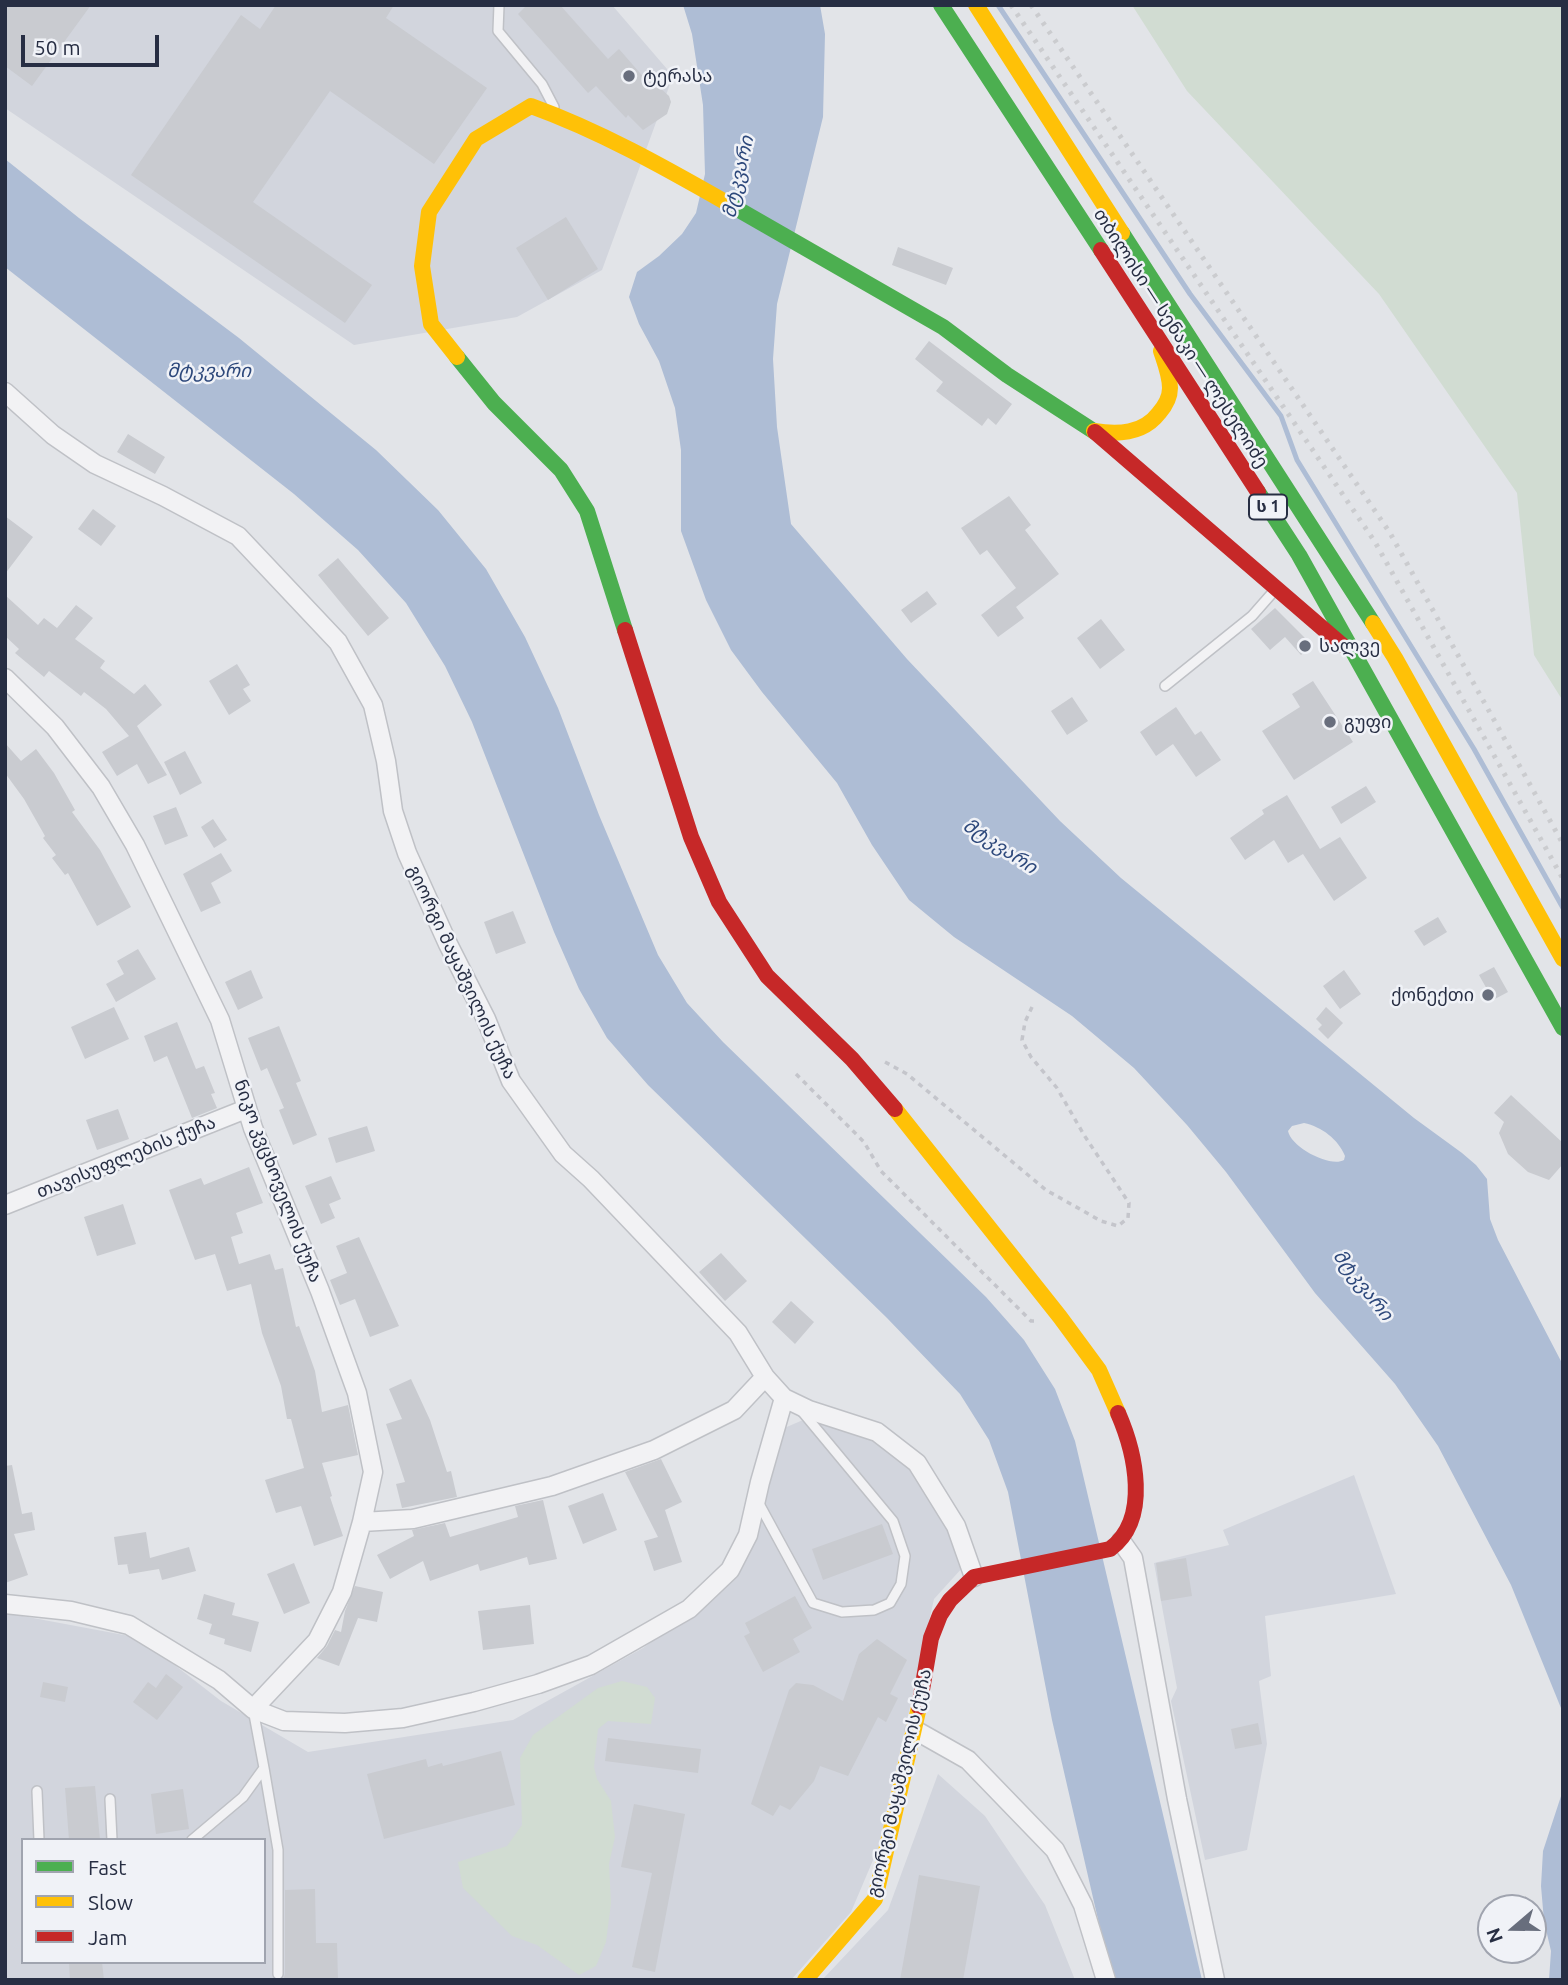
<!DOCTYPE html>
<meta charset="utf-8">
<style>
body{margin:0}
#map{position:relative;width:1568px;height:1985px;overflow:hidden;background:#e2e4e8;font-family:Ubuntu,sans-serif}
canvas{display:block}
.frame{position:absolute;inset:0;border:7px solid #272e43;pointer-events:none}
.legend{position:absolute;left:21px;top:1838px;width:245px;height:126px;box-sizing:border-box;background:#f0f2f7;border:2px solid #a0a4af;margin:0;padding:9px 12px;list-style:none;font-size:21px;color:#272e43}
.legend li{display:flex;align-items:center;gap:14px;height:35px}
.legend b{width:35px;border:2px solid #a0a4af}
.north{position:absolute;left:1477px;top:1894px;width:70px;height:70px;box-sizing:border-box;background:#f0f2f7;border:2px solid #a0a4af;border-radius:50%;rotate:250deg;font-size:19px;font-weight:700;line-height:28px;text-align:center;color:#272e43}
.north::after{content:'';display:block;margin:auto;width:24px;height:32px;background:#686e7d;clip-path:polygon(50% 0,100% 100%,50% 72%,0 100%)}
.scale{position:absolute;left:21px;top:35px;width:138px;height:32px;box-sizing:border-box;border:4px solid #272e43;border-top:0;padding-left:9px;font-size:21px;line-height:24px;white-space:nowrap;color:#272e43;-webkit-text-stroke:5px #f0f2f7;paint-order:stroke}
</style>
<div id="map">
<canvas width="1568" height="1985"></canvas>
<div class="frame"></div>
<ul class="legend">
<li><b style="height:9px;background:#4caf50"></b>Fast</li>
<li><b style="height:9px;background:#ffc107"></b>Slow</li>
<li><b style="height:9px;background:#c62828"></b>Jam</li>
</ul>
<div class="north">N</div>
<div class="scale">50 m</div>
</div>
<script>
const g = document.querySelector('canvas').getContext('2d');
g.lineJoin = 'round';
function paint(path, color) { g.fillStyle = color; g.fill(path, 'evenodd'); }
function trace(path, color, width, dash) { g.strokeStyle = color; g.lineWidth = width; g.lineCap = dash ? 'butt' : 'round'; g.setLineDash(dash || []); g.stroke(path); }
function drawText(font, color, halo, rows, align = 'center') {
  g.font = font + ' Ubuntu,"Noto Sans Georgian",sans-serif'; g.lineWidth = 5; g.setLineDash([]); g.textBaseline = 'middle'; g.strokeStyle = halo; g.fillStyle = color; for (const [text, x, y, turn = 0] of rows) {
    g.save(); g.translate(x, y); g.rotate((+turn || 0) * Math.PI / 180); g.textAlign = isNaN(turn) ? turn : align; if (halo) g.strokeText(text, 0, 0); g.fillText(text, 0, 0); g.restore();
  }
}
paint(new Path2D(`
 M 5,5 L 612,5 L 673,76 L 602,270 L 517,317 L 354,345 L 5,108 Z
 M 810,1417 L 871,1434 L 913,1463 L 950,1524 L 963,1567 L 934,1599 L 879,1846 L 851,1912 L 791,1980 L 5,1980 L 5,1615 L 17,1615 L 140,1638 L 221,1701 L 308,1752 L 513,1720 L 643,1648 L 730,1583 L 750,1549 L 782,1429 ZM 23,1840 L 264,1840 L 264,1962 L 23,1962 Z
 M 1354,1475 L 1396,1594 L 1265,1616 L 1271,1676 L 1259,1681 L 1267,1744 L 1247,1850 L 1205,1860 L 1171,1701 L 1177,1688 L 1154,1563 L 1229,1545 L 1223,1530 Z
 M 938,1774 L 985,1816 L 1045,1905 L 1075,1980 L 822,1980 L 888,1910 Z`), '#d2d5dd');
paint(new Path2D(`
 M 1132,5 L 1563,5 L 1563,701 L 1534,655 L 1517,493 L 1379,294 L 1187,91 Z
 M 622,1681 L 647,1687 L 655,1698 L 651,1724 L 608,1721 L 598,1729 L 594,1767 L 597,1779 L 611,1801 L 615,1837 L 609,1864 L 611,1903 L 606,1942 L 596,1966 L 579,1975 L 537,1945 L 512,1936 L 463,1888 L 458,1862 L 507,1846 L 522,1825 L 520,1758 L 533,1735 L 598,1688 Z`), '#d1dcd2');
paint(new Path2D(`
 M 683,5 L 820,5 L 825,34 L 823,117 L 777,304 L 773,359 L 777,427 L 791,524 L 907,659 L 1060,821 L 1121,878 L 1414,1118 L 1462,1153 L 1476,1165 L 1487,1179 L 1490,1219 L 1498,1240 L 1563,1365 L 1563,1713 L 1511,1585 L 1438,1446 L 1395,1384 L 1315,1293 L 1226,1172 L 1187,1125 L 1134,1068 L 1072,1016 L 954,937 L 909,900 L 872,845 L 837,783 L 762,692 L 731,650 L 706,600 L 681,531 L 681,450 L 675,408 L 659,361 L 639,324 L 629,297 L 637,272 L 659,256 L 682,234 L 696,213 L 705,174 L 703,105 L 692,34 ZM 1304,1123 C 1322,1127 1338,1139 1345,1156 L 1344,1160 C 1330,1168 1291,1147 1288,1131 L 1292,1126 Z
 M 5,159 L 79,218 L 239,338 L 376,450 L 438,510 L 486,569 L 525,637 L 558,708 L 599,815 L 658,955 L 687,1003 L 723,1042 L 986,1297 L 1024,1340 L 1055,1389 L 1075,1441 L 1202,1980 L 1112,1980 L 1052,1720 L 1008,1492 L 989,1440 L 960,1394 L 887,1318 L 648,1085 L 607,1038 L 579,989 L 554,932 L 472,722 L 445,666 L 406,603 L 358,550 L 294,494 L 5,267 Z
 M 1563,1790 L 1563,1980 L 1549,1980 L 1551,1951 L 1544,1921 L 1541,1886 L 1543,1851 Z`), '#aebdd5');
trace(new Path2D(`
 M 998,5 L 1190,294 L 1281,416 L 1297,460 L 1474,749 L 1563,908`), '#aebdd5', 5);
paint(new Path2D(`
 M 5,5 L 91,5 L 32,86 L 5,66 Z
 M 276,5 L 394,5 L 386,18 L 487,88 L 434,164 L 330,91 L 253,202 L 372,285 L 345,323 L 131,175 L 241,15 L 260,29 Z
 M 527,5 L 560,5 L 608,59 L 619,49 L 653,88 L 660,88 L 669,96 L 671,102 L 667,114 L 643,130 L 628,115 L 626,118 L 596,86 L 588,93 L 518,14 Z
 M 566,217 L 598,269 L 548,300 L 516,248 Z
 M 898,247 L 953,268 L 946,285 L 892,265 Z
 M 929,341 L 1012,404 L 996,425 L 988,418 L 982,426 L 936,391 L 943,382 L 915,359 Z
 M 128,434 L 165,457 L 155,474 L 117,452 Z
 M 1009,496 L 1031,525 L 1025,530 L 1059,574 L 1016,607 L 1024,618 L 998,637 L 981,615 L 1016,588 L 987,550 L 980,555 L 961,528 Z
 M 93,509 L 116,526 L 101,546 L 78,529 Z
 M 5,516 L 33,537 L 5,574 Z
 M 338,558 L 389,618 L 368,636 L 318,575 Z
 M 927,591 L 937,604 L 911,623 L 901,610 Z
 M 5,595 L 38,625 L 44,618 L 57,628 L 76,605 L 93,618 L 75,639 L 105,661 L 100,668 L 134,694 L 145,684 L 162,705 L 137,726 L 167,775 L 148,784 L 137,764 L 117,776 L 102,752 L 129,736 L 106,709 L 84,692 L 81,696 L 49,671 L 44,677 L 15,653 L 19,649 L 5,636 Z
 M 1275,608 L 1312,645 L 1301,655 L 1285,637 L 1270,650 L 1251,629 Z
 M 1101,619 L 1125,650 L 1100,669 L 1077,638 Z
 M 237,664 L 250,685 L 243,689 L 251,701 L 229,715 L 209,681 Z
 M 1313,681 L 1353,742 L 1294,780 L 1262,731 L 1300,707 L 1292,694 Z
 M 1072,697 L 1088,721 L 1067,735 L 1051,711 Z
 M 1176,707 L 1195,735 L 1201,731 L 1221,760 L 1196,777 L 1173,744 L 1156,756 L 1140,732 Z
 M 5,743 L 21,761 L 36,749 L 54,773 L 75,810 L 72,812 L 100,850 L 131,907 L 97,926 L 68,873 L 65,875 L 52,858 L 56,855 L 43,838 L 45,836 L 24,799 L 5,773 Z
 M 185,751 L 202,783 L 180,795 L 164,762 Z
 M 1366,786 L 1376,802 L 1341,824 L 1331,807 Z
 M 1287,795 L 1320,849 L 1340,837 L 1367,878 L 1334,901 L 1303,854 L 1288,863 L 1274,840 L 1245,860 L 1230,838 L 1264,814 L 1262,810 Z
 M 176,807 L 188,836 L 165,845 L 153,816 Z
 M 213,819 L 227,840 L 214,848 L 201,827 Z
 M 221,853 L 232,871 L 211,883 L 221,903 L 201,912 L 183,874 Z
 M 513,911 L 526,943 L 496,954 L 484,922 Z
 M 1438,917 L 1447,932 L 1424,946 L 1414,931 Z
 M 138,949 L 156,979 L 116,1002 L 106,984 L 124,974 L 117,961 Z
 M 1494,967 L 1508,992 L 1493,1000 L 1479,975 Z
 M 251,970 L 263,998 L 238,1010 L 225,982 Z
 M 1344,970 L 1361,994 L 1340,1009 L 1323,986 Z
 M 114,1007 L 129,1039 L 85,1059 L 71,1027 Z
 M 1326,1007 L 1343,1023 L 1328,1039 L 1318,1029 L 1322,1025 L 1316,1019 Z
 M 177,1022 L 196,1069 L 204,1066 L 215,1093 L 211,1094 L 217,1108 L 192,1118 L 167,1056 L 154,1062 L 144,1036 Z
 M 279,1026 L 301,1081 L 296,1083 L 317,1135 L 293,1145 L 279,1110 L 284,1108 L 267,1068 L 261,1071 L 248,1038 Z
 M 1511,1095 L 1563,1143 L 1563,1164 L 1549,1180 L 1528,1172 L 1508,1154 L 1499,1133 L 1504,1122 L 1494,1113 Z
 M 118,1109 L 129,1139 L 97,1150 L 86,1120 Z
 M 367,1126 L 375,1151 L 336,1163 L 328,1138 Z
 M 249,1167 L 263,1203 L 236,1213 L 243,1233 L 231,1237 L 239,1264 L 270,1254 L 275,1270 L 283,1268 L 296,1327 L 299,1326 L 315,1371 L 322,1412 L 348,1405 L 358,1455 L 322,1463 L 332,1496 L 330,1497 L 343,1536 L 314,1546 L 301,1506 L 276,1513 L 265,1480 L 304,1468 L 291,1419 L 287,1419 L 281,1386 L 262,1333 L 251,1284 L 227,1291 L 215,1254 L 195,1260 L 169,1190 L 201,1178 L 204,1185 Z
 M 331,1176 L 341,1199 L 329,1204 L 335,1218 L 321,1224 L 305,1186 Z
 M 123,1204 L 136,1244 L 97,1256 L 84,1217 Z
 M 359,1237 L 399,1326 L 370,1337 L 355,1299 L 340,1305 L 330,1280 L 347,1273 L 336,1246 Z
 M 721,1253 L 747,1281 L 725,1301 L 699,1272 Z
 M 791,1301 L 814,1322 L 795,1344 L 772,1322 Z
 M 411,1379 L 430,1420 L 447,1472 L 451,1471 L 457,1497 L 402,1508 L 396,1484 L 405,1482 L 386,1424 L 402,1419 L 389,1389 Z
 M 661,1459 L 682,1502 L 665,1510 L 682,1562 L 654,1571 L 644,1541 L 658,1537 L 625,1472 Z
 M 12,1465 L 22,1514 L 32,1512 L 35,1530 L 14,1534 L 28,1575 L 5,1583 L 5,1466 Z
 M 603,1493 L 617,1530 L 583,1544 L 568,1506 Z
 M 543,1500 L 557,1559 L 529,1565 L 527,1557 L 480,1571 L 478,1564 L 430,1581 L 423,1561 L 390,1579 L 377,1555 L 414,1536 L 412,1530 L 445,1523 L 450,1537 L 518,1517 L 515,1506 Z
 M 882,1524 L 893,1554 L 823,1580 L 812,1549 Z
 M 146,1532 L 150,1558 L 189,1547 L 196,1571 L 162,1580 L 159,1569 L 129,1574 L 127,1564 L 130,1564 L 118,1565 L 114,1537 Z
 M 1186,1558 L 1192,1596 L 1161,1601 L 1156,1563 Z
 M 294,1563 L 310,1603 L 284,1614 L 267,1574 Z
 M 355,1586 L 383,1592 L 377,1622 L 358,1618 L 339,1666 L 317,1658 L 327,1646 L 335,1630 L 341,1632 L 345,1611 Z
 M 204,1594 L 235,1603 L 232,1615 L 259,1622 L 251,1652 L 224,1644 L 225,1639 L 209,1634 L 212,1624 L 197,1619 Z
 M 795,1596 L 812,1628 L 793,1639 L 800,1652 L 763,1672 L 744,1636 L 750,1633 L 745,1623 Z
 M 530,1605 L 534,1644 L 483,1650 L 478,1611 Z
 M 877,1639 L 907,1660 L 890,1694 L 898,1698 L 886,1722 L 878,1717 L 848,1776 L 820,1766 L 814,1781 L 790,1810 L 780,1805 L 773,1816 L 751,1804 L 789,1690 L 796,1683 L 813,1685 L 843,1701 L 859,1654 Z
 M 166,1674 L 183,1687 L 157,1720 L 133,1702 L 148,1682 L 156,1688 Z
 M 43,1682 L 68,1687 L 65,1702 L 40,1697 Z
 M 1258,1723 L 1262,1744 L 1235,1749 L 1231,1729 Z
 M 608,1738 L 701,1749 L 698,1773 L 605,1761 Z
 M 501,1751 L 515,1805 L 384,1839 L 367,1774 L 426,1759 L 428,1767 L 442,1763 L 443,1766 Z
 M 95,1786 L 100,1840 L 69,1840 L 65,1788 Z
 M 183,1789 L 189,1829 L 156,1834 L 151,1794 Z
 M 634,1804 L 685,1814 L 655,1972 L 632,1967 L 652,1873 L 621,1867 Z
 M 919,1875 L 980,1886 L 963,1980 L 900,1980 Z
 M 315,1889 L 316,1943 L 337,1943 L 338,1980 L 283,1980 L 285,1974 L 285,1890 Z
 M 69,1962 L 102,1962 L 104,1980 L 70,1980 Z`), '#c9cbd0');
const lane = new Path2D(`
 M 499,5 L 498,31 L 542,84 L 554,107
 M 1165,686 L 1252,616 L 1274,591
 M 757,1500 L 813,1603 L 842,1612 L 874,1610 L 890,1603 L 901,1584 L 905,1556 L 893,1521 L 800,1409
 M 264,1768 L 278,1850 L 278,1974
 M 37,1791 L 39,1840
 M 110,1799 L 112,1840
 M 192,1840 L 243,1797 L 264,1768 L 253,1709`);
const street = new Path2D(`
 M 5,392 L 53,435 L 95,464 L 163,496 L 238,536 L 338,642 L 373,705 L 386,761 L 393,811 L 407,853 L 448,944 L 486,1019 L 511,1081 L 563,1154 L 591,1179 L 738,1333 L 765,1377 L 784,1398 L 809,1410 L 877,1432 L 917,1463 L 956,1526 L 974,1577
 M 5,678 L 55,727 L 101,787 L 135,845 L 220,1020 L 253,1128 L 320,1291 L 357,1393 L 373,1472 L 362,1522 L 342,1592 L 317,1641 L 253,1709
 M 5,1205 L 246,1109
 M 362,1522 L 413,1519 L 552,1486 L 654,1450 L 734,1410 L 765,1377
 M 1121,1541 L 1133,1558 L 1177,1799 L 1215,1980
 M 5,1604 L 71,1611 L 129,1625 L 219,1680 L 253,1709 L 284,1721 L 345,1723 L 403,1718 L 474,1702 L 538,1684 L 591,1665 L 689,1609 L 730,1570 L 748,1535 L 760,1482 L 784,1398
 M 915,1730 L 968,1760 L 1055,1850 L 1083,1905 L 1106,1980`);
trace(lane, '#bfc1c6', 12);
trace(street, '#bfc1c6', 21);
trace(new Path2D(`
 M 885,1062 L 907,1074 L 1046,1190 L 1101,1221 L 1118,1226 L 1128,1218 L 1129,1203 L 1084,1135 L 1057,1088 L 1031,1057 L 1022,1040 L 1025,1022 L 1033,1005
 M 796,1074 L 864,1142 L 881,1171 L 1031,1321 L 1034,1321`), '#c4c5cb', 3.5, [5, 5]);
trace(lane, '#f2f2f4', 9);
trace(street, '#f2f2f4', 18);
trace(new Path2D(`
 M 941,5 L 1101,250
 M 727,203 L 943,327 L 1007,375 L 1095,432
 M 1122,233 L 1373,623
 M 457,357 L 494,403 L 561,470 L 587,511 L 625,630
 M 1258,492 L 1299,555 L 1563,1028`), '#4caf50', 16);
trace(new Path2D(`
 M 976,5 L 1122,233
 M 457,357 L 431,324 L 422,266 L 429,212 L 476,139 L 531,106 C 600,131 664,167 727,203
 M 1094,431 C 1118,435 1143,434 1159,413 C 1165,406 1170,398 1170,388 C 1170,376 1165,363 1161,351
 M 1373,623 L 1395,658 L 1563,959
 M 895,1109 L 1060,1317 L 1099,1370 L 1118,1413
 M 805,1980 L 875,1899 L 919,1707`), '#ffc107', 16);
trace(new Path2D(`
 M 1101,250 L 1258,492
 M 1095,432 L 1342,645
 M 625,630 L 691,837 L 719,902 L 767,976 L 852,1059 L 895,1109
 M 919,1707 L 931,1638 L 940,1615 L 950,1600 L 974,1577 L 1110,1549 C 1151,1519 1135,1452 1118,1413`), '#c62828', 16);
trace(new Path2D(`
 M 1011,5 L 1375,542 L 1563,879
 M 1031,5 L 1390,533 L 1563,844`), '#cbcccf', 5, [3.5, 7]);
for (const [x, y, r, color] of [
 [629,76,7,"#686e7d"],
 [1305,646,7,"#686e7d"],
 [1330,722,7,"#686e7d"],
 [1488,995,7,"#686e7d"]
]) { const dot = new Path2D(); dot.arc(x, y, r, 0, 2 * Math.PI); g.fillStyle = color; g.fill(dot); trace(dot, '#f0f2f7', 2.5); }
for (const [x, y, w] of [
 [1268,507,38]
]) { const box = new Path2D(); box.roundRect(x - w / 2, y - 12.5, w, 25, 5); g.fillStyle = '#f0f2f7'; g.fill(box); trace(box, '#272e43', 2); }
drawText('bold 16px', '#272e43', null, [
 ["ს 1",1268,507]
]);
drawText('18px', '#272e43', '#f0f2f7', [
 ["ტერასა",643,76],
 ["სალვე",1319,646],
 ["გუფი",1344,722],
 ["ქონექთი",1474,995,"right"]
], 'left');
drawText('18px', '#272e43', '#f0f2f7', [
 ["თბილისი — სენაკი — ლესელიძე",1181,338,57],
 ["გიორგი მაყაშვილის ქუჩა",462,972,65],
 ["თავისუფლების ქუჩა",126,1157,-22],
 ["ნიკო კვცხოველის ქუჩა",278,1181,69],
 ["გიორგი მაყაშვილის ქუჩა",899,1783,-77]
]);
drawText('italic 19px', '#2d487b', '#f0f2f7', [
 ["მტკვარი",738,177,-77],
 ["მტკვარი",209,371],
 ["მტკვარი",1000,846,33],
 ["მტკვარი",1363,1285,52]
]);
</script>
